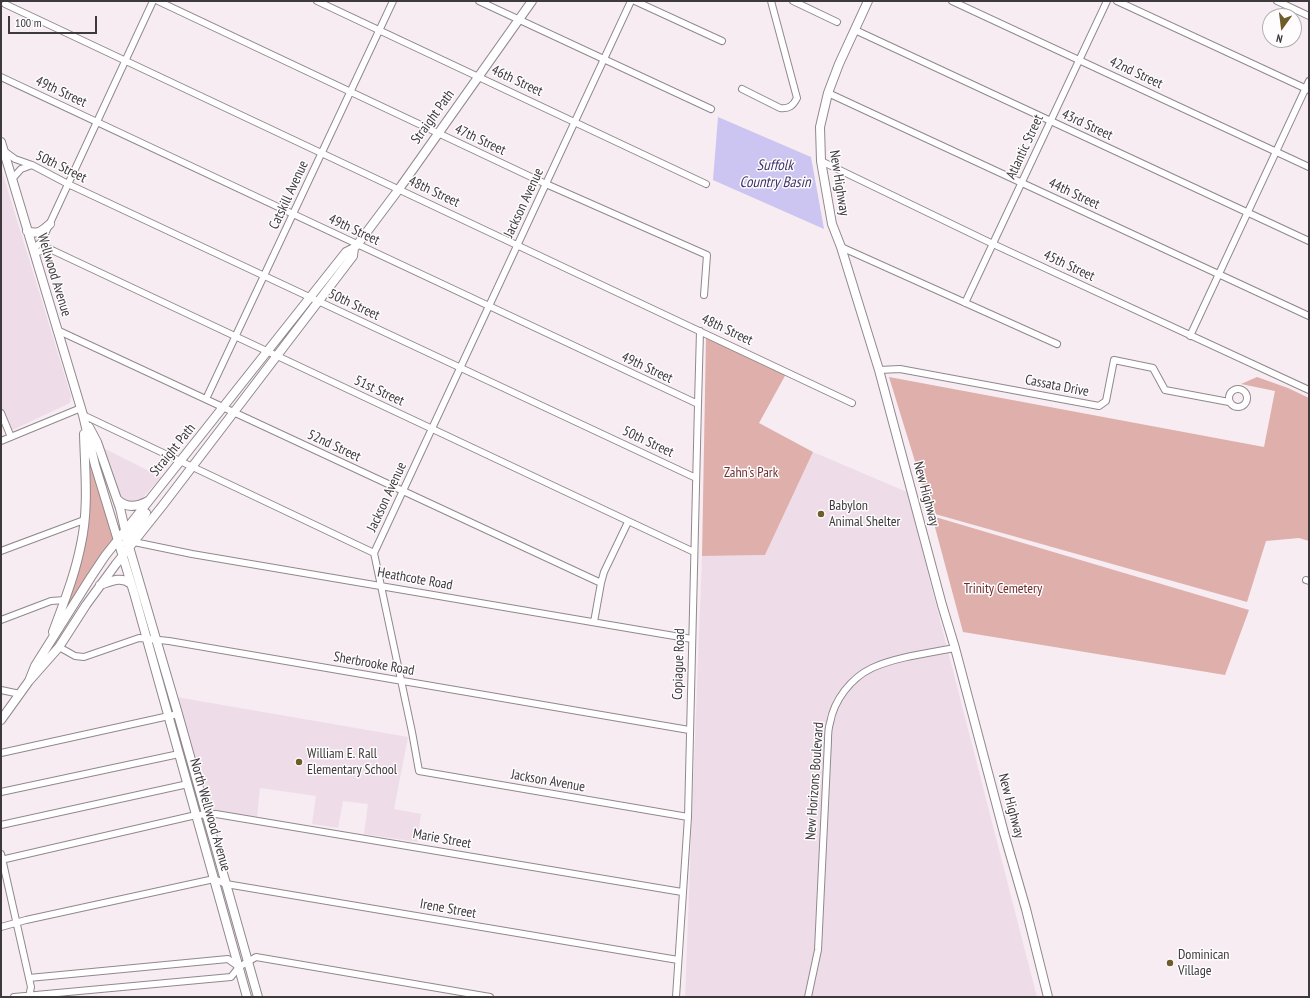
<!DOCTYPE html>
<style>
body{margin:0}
#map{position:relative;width:1310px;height:998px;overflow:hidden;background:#f6ecf2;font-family:"PT Sans Narrow",sans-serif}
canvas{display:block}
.frame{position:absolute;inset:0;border:2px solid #3d393c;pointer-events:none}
.north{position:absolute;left:1262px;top:8px;width:40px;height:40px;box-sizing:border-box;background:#fefcfd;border:1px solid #b1aeb0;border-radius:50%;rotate:194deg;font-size:11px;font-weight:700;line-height:16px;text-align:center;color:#3d393c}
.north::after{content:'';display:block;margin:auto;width:14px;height:18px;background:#6e5d2b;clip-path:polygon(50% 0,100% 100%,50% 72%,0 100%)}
.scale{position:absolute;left:8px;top:16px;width:89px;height:18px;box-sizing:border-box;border:2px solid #3d393c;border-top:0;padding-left:5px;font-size:12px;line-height:14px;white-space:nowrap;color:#3d393c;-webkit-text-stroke:3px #fefcfd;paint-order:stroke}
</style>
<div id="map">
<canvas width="1310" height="998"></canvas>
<div class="frame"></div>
<div class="north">N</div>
<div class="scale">100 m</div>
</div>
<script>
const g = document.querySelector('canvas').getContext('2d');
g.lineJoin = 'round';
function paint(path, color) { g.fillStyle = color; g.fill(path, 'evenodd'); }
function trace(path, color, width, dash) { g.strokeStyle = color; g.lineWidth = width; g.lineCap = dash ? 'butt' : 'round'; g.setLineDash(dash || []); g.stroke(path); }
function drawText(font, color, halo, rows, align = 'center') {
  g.font = font + ' "PT Sans Narrow",sans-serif'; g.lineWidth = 3; g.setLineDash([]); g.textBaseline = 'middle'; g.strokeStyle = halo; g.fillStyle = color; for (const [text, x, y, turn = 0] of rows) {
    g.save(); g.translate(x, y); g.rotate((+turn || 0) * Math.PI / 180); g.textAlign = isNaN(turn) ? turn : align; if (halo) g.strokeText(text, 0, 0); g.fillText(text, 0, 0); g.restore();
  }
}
paint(new Path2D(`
 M 1,168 L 71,396 L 70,403 L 6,433 L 1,421 Z
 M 101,447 L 161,477 L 138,503 L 121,501 Z
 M 813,452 L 907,492 L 1037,997 L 685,997 L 702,556 L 765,555 Z
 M 176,697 L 408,737 L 394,809 L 421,814 L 417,842 L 364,834 L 368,804 L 343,801 L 338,828 L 312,824 L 316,796 L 260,788 L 257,817 L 208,809 Z`), '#eedde8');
paint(new Path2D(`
 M 706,337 L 786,374 L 759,423 L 813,452 L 765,555 L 702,556 Z
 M 889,377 L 1264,447 L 1275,391 L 1241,384 L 1257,377 L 1288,388 L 1309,398 L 1309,541 L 1299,538 L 1266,541 L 1247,602 L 935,514 L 930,510 Z
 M 87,448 L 114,541 L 59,624 L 79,567 Z
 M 932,516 L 1249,610 L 1225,675 L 963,632 Z`), '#dfafab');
paint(new Path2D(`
 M 718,117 L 811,157 L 824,229 L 713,180 Z`), '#ccc4f1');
const minor = new Path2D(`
 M 158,1 L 546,184 L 707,255 L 704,295
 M 317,1 L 706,184
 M 479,1 L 711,109
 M 631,1 L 374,553 L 412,732 L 419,771 L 688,817
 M 635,1 L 722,41
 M 793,1 L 837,22
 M 952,1 L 1309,167
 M 1117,1 L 1309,90
 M 1277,1 L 1309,16
 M 5,4 L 852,403
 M 855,30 L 1309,241
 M 1,77 L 698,404
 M 742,89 L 780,108 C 789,109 793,106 797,98 L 771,1
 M 828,93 L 1309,316
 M 4,151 L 15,159 L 32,165 L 68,184 L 696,478
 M 821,161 L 993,244 L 1309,390
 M 12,179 L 21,169 L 32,165
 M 841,247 L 1057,344
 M 33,249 L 41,242 L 44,236 L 153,1
 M 34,253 L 49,249 L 54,251 L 694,552
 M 965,303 L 1107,1
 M 57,330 L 601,583
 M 1190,336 L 1309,81
 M 879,370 L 900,369 L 1099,406 L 1106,401 L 1114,360 L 1153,368 L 1165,390 L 1229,402
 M1229 398a9 9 0 1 1 18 0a9 9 0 1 1-18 0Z
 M 206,399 L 393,1
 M 1,413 L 11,437
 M 83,415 L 374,553
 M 1,441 L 81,408
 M 134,542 L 192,554 L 692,639
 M 1,551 L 84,520
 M 1306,580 L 1309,581
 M 1,620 L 51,601 L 65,600
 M 594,622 L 601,583 L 604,572 L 628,522
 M 59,647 L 75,656 L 84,657 L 139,638 L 169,641 L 689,730
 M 1,690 L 20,694
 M 1,753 L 178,714
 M 1,792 L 179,754
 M 1,825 L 188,784
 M 1,854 L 29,978 L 31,987 L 29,997
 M 1,860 L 196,815 L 216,814 L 682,892
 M 1,927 L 26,920 L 214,879 L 226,884 L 678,960
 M 29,978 L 228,959 L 239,967
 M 14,997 L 231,977 L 239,967 L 256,957 L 490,997
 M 676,997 L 688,817 L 698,404 L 700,331
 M 808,997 L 818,950 L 828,741 C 828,735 828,729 830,723 C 834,700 851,678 872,668 C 896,657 929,653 955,648`);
const major = new Path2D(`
 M 868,1 L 839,64 L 828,93 L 820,127 L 821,161 L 832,224 L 841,247 L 879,370 L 942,605 L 955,648 L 1004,833 L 1026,909 L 1048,997
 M 1,142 L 83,415 L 95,465 L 134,593 L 247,997
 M 27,231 C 39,235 41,231 50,224
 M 89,427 L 97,442 L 120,508 L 129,547 L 178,714 L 258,997
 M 117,499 C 126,509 137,507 148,501
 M 126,543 L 146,513
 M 100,585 C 112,581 121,576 131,584
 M 53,632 C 64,602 75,575 81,544 C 89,508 85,471 84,434
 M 29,681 L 35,666 L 91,577 L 105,556 L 346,252 L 354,248 L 357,245 L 399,189 L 532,1
 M 1,720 L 29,681 L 59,647 L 86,605 L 116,564 L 163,505 L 353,256 L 354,248`);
trace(minor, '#91888e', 8);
trace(major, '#91888e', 10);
trace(minor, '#fff', 6);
trace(major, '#fff', 8);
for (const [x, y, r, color] of [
 [821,514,4,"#6e5d2b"],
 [299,762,4,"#6e5d2b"],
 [1170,963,4,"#6e5d2b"]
]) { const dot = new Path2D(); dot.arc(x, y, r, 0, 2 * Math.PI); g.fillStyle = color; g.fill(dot); trace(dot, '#fefcfd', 1.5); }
drawText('14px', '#3d393c', '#fefcfd', [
 ["42nd Street",1136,73,25],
 ["46th Street",517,81,25],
 ["49th Street",61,92,25],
 ["Straight Path",433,117,-54],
 ["43rd Street",1087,125,25],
 ["47th Street",480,140,25],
 ["Atlantic Street",1025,147,-65],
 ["50th Street",61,167,26],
 ["New Highway",839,183,81],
 ["48th Street",434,192,25],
 ["44th Street",1074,194,25],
 ["Catskill Avenue",289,195,-65],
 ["Jackson Avenue",524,203,-65],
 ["49th Street",354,230,25],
 ["45th Street",1069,266,25],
 ["Wellwood Avenue",54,275,73],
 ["50th Street",354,305,25],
 ["48th Street",727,330,25],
 ["49th Street",647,368,25],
 ["Cassata Drive",1057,386,11],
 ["51st Street",379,391,25],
 ["50th Street",648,442,25],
 ["52nd Street",334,446,25],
 ["Straight Path",173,450,-51],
 ["New Highway",926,494,75],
 ["Jackson Avenue",387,497,-65],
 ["Heathcote Road",415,579,10],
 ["Sherbrooke Road",374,664,10],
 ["Copiague Road",679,664,-88],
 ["Jackson Avenue",548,781,10],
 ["New Horizons Boulevard",815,781,-86],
 ["New Highway",1011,806,75],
 ["North Wellwood Avenue",210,815,74],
 ["Marie Street",442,839,10],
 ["Irene Street",448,909,10]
]);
drawText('14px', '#6f2e2d', '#fefcfd', [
 ["Zahn's Park",751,473],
 ["Trinity Cemetery",1003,589]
]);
drawText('14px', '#3d393c', '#fefcfd', [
 ["Babylon",829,506],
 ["Animal Shelter",829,522],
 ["William E. Rall",307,754],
 ["Elementary School",307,770],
 ["Dominican",1178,955],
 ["Village",1178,971]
], 'left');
drawText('italic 15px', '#42356b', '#fefcfd', [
 ["Suffolk",775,166],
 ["Country Basin",775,183]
]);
</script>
